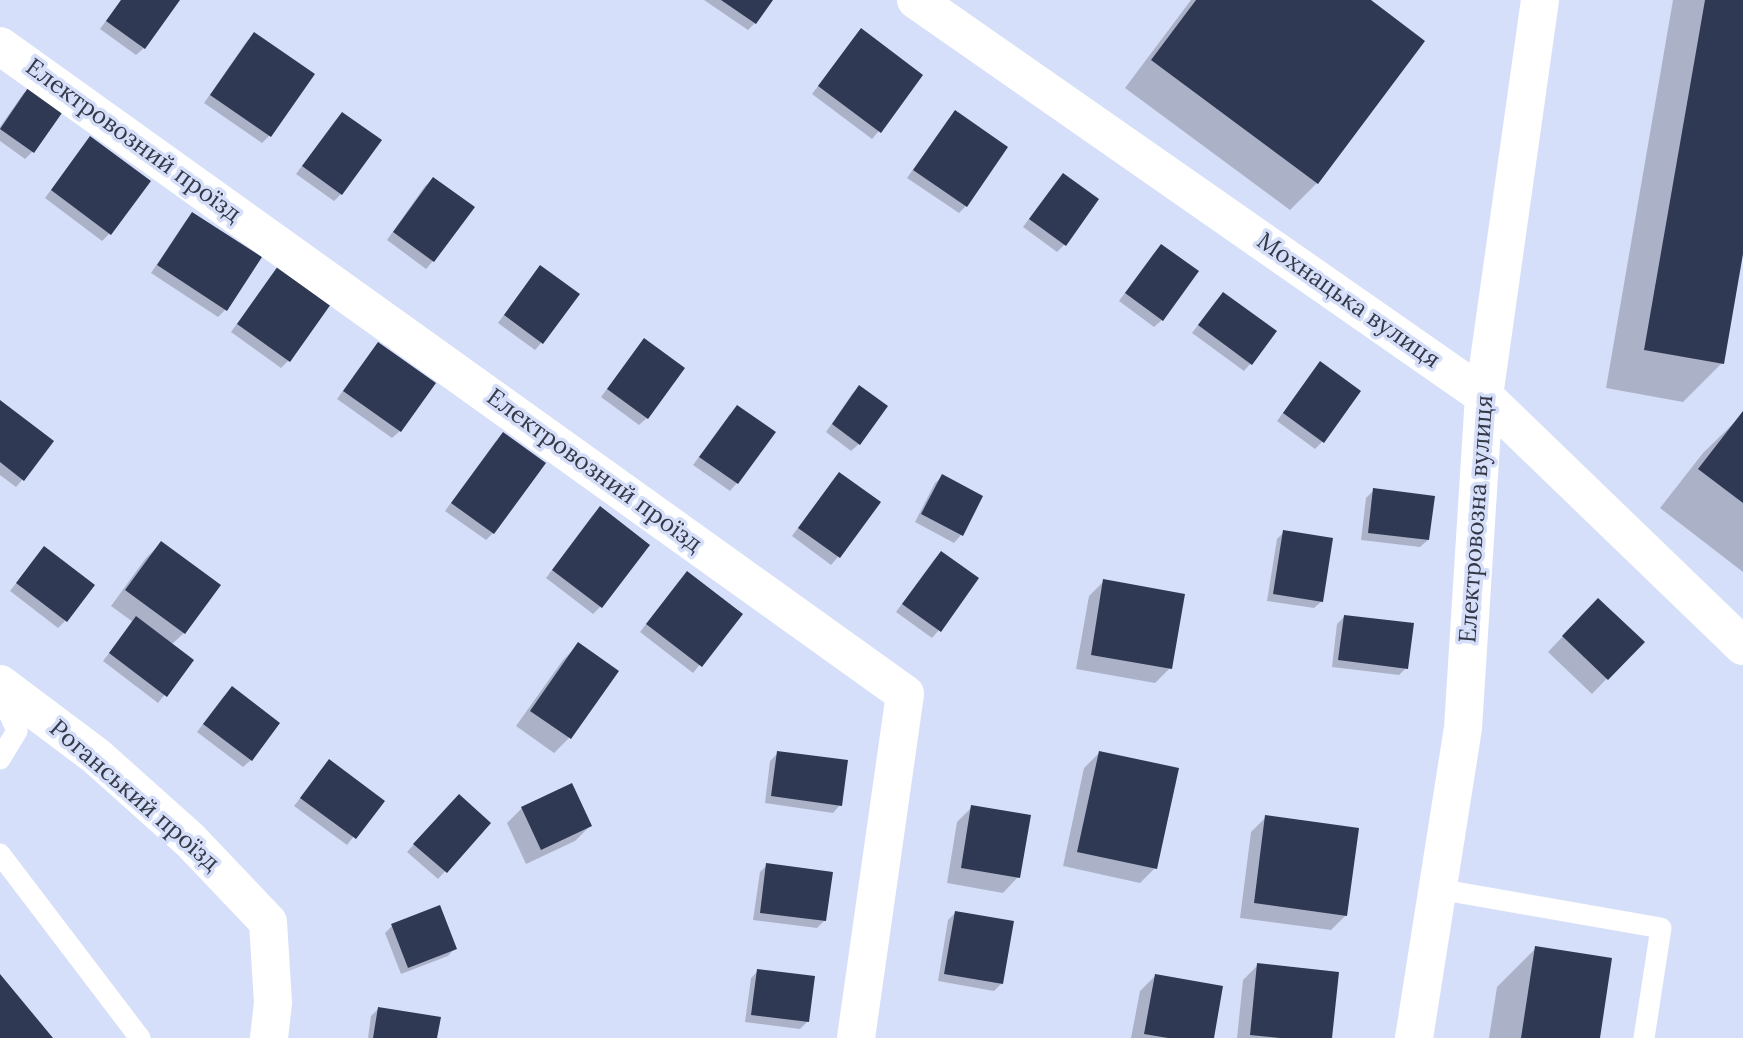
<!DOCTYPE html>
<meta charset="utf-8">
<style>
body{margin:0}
canvas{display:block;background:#d6dffa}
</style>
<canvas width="1743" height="1038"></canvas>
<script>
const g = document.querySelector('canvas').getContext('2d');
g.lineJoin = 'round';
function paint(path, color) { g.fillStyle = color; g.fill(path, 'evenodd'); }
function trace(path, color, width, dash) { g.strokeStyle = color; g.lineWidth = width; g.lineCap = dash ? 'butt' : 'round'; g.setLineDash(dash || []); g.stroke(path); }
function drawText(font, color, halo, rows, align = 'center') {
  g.font = font + ' Lora,serif'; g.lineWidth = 7; g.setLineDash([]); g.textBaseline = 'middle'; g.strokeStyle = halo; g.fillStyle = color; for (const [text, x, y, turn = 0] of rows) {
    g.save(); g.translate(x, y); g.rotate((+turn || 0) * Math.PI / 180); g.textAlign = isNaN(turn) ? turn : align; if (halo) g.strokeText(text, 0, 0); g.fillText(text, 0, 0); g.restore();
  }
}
paint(new Path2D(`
 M 121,0 L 178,0 L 144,48 L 136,55 L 100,29 Z
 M 704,0 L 771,0 L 755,23 L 748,30 Z
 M 1191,0 L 1368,0 L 1317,183 L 1290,210 L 1125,88 Z
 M 1673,0 L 1743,0 L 1743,244 L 1722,363 L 1683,402 L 1606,388 Z
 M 254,34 L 312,75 L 269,136 L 262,143 L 204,103 L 247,41 Z
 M 854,38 L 879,131 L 872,139 L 812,94 Z
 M 30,87 L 62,110 L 32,152 L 25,159 L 0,141 L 0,127 L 23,94 Z
 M 955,112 L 966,206 L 959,213 L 907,178 L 948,120 Z
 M 342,114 L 341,194 L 334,201 L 296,174 L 335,121 Z
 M 83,146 L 148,182 L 109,234 L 102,241 L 45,198 Z
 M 1063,175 L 1064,245 L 1057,252 L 1023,227 L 1056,182 Z
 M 433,179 L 472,208 L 433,261 L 426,269 L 387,240 L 425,186 Z
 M 192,214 L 259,258 L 225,310 L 218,317 L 151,273 L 185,222 Z
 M 1161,246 L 1162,320 L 1154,327 L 1119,301 L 1154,253 Z
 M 540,267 L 542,342 L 535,350 L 498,323 L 533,275 Z
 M 278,268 L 328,304 L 288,361 L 281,368 L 231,332 L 271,276 Z
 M 1223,294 L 1251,363 L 1244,371 L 1192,333 L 1216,301 Z
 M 644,340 L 647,418 L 639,425 L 601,397 L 637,348 Z
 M 378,344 L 400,431 L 392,438 L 337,399 L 371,352 Z
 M 1320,363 L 1322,442 L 1315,449 L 1277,421 L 1313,371 Z
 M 860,387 L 859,444 L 851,451 L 826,432 L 852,394 Z
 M 0,403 L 23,479 L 16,487 L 0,475 Z
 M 730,414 L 773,433 L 737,483 L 730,491 L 693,465 Z
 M 1742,415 L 1743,416 L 1743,572 L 1660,508 L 1703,453 Z
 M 496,441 L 493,533 L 486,540 L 445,511 Z
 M 943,476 L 981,496 L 961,535 L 954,543 L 915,522 L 935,483 Z
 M 832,482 L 878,502 L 838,557 L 831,565 L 792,536 Z
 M 1374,490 L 1428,540 L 1420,547 L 1361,540 L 1366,498 Z
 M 600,509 L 647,545 L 600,607 L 593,614 L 546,578 L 592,516 Z
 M 1284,532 L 1322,601 L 1314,608 L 1267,601 L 1277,539 Z
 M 161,543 L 184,633 L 171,645 L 192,661 L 158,703 L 103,661 L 133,622 L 111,606 L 146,558 Z
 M 941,553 L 939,630 L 932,638 L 896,612 L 934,560 Z
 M 37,556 L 65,621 L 58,628 L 10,591 Z
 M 680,580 L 741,614 L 693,673 L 640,632 Z
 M 1104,581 L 1170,668 L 1155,683 L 1076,669 L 1089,596 Z
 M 1583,615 L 1642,642 L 1592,694 L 1548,652 Z
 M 1344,617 L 1406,668 L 1399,675 L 1332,667 L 1337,624 Z
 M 578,645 L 616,672 L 569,738 L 554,753 L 516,726 L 563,660 Z
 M 224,696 L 251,760 L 243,767 L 197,732 Z
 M 778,753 L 840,805 L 833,813 L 765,803 L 770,761 Z
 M 1099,753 L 1155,868 L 1140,883 L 1063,866 L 1084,768 Z
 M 322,769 L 382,801 L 347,845 L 294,806 Z
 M 451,803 L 489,823 L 438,879 L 407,852 Z
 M 972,807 L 1018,877 L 1003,893 L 947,883 L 957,822 Z
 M 522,808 L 590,826 L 575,841 L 526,864 L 507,823 Z
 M 1266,817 L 1346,915 L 1331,930 L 1240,918 L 1251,832 Z
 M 767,865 L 825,920 L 817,928 L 753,920 L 760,872 Z
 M 955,913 L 1002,983 L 994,991 L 938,981 L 948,920 Z
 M 392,926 L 455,948 L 448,956 L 401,974 L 385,933 Z
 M 1536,948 L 1598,1038 L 1489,1038 L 1497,987 Z
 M 1258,965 L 1330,1038 L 1237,1038 L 1243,980 Z
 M 758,971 L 808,1021 L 800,1029 L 745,1022 L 751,978 Z
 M 1155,976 L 1212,1038 L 1131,1038 L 1140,991 Z
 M 378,1009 L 436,1038 L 368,1038 L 371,1016 Z`), '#0003');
paint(new Path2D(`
 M 121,0 L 180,0 L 145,49 L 106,21 Z
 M 721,0 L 773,0 L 756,24 Z
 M 1196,0 L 1371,0 L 1425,41 L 1318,184 L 1151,60 Z
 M 1705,0 L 1743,0 L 1743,254 L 1724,364 L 1644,350 Z
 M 861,28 L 923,75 L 881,133 L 818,86 Z
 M 254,32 L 315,74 L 271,137 L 210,95 Z
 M 30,85 L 64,110 L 34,153 L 0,129 Z
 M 955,110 L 1008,147 L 967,207 L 913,170 Z
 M 342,112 L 382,140 L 342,195 L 302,166 Z
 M 90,136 L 151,181 L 111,235 L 51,190 Z
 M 1063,173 L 1099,199 L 1066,246 L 1029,219 Z
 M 433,177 L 475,207 L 434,262 L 393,232 Z
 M 192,212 L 262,257 L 227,311 L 157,265 Z
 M 1161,244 L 1199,271 L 1163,321 L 1125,293 Z
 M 540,265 L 580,294 L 543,344 L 504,315 Z
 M 278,266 L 331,304 L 290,362 L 237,324 Z
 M 1223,292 L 1277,331 L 1252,365 L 1198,325 Z
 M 644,338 L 685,368 L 648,419 L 607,389 Z
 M 378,342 L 436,383 L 401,432 L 343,391 Z
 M 1320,361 L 1361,391 L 1324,443 L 1283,413 Z
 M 859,385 L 888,406 L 860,445 L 832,424 Z
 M 0,400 L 54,441 L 24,481 L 0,462 Z
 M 737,405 L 776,432 L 738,484 L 699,457 Z
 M 1743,411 L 1743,503 L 1698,469 Z
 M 503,432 L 546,463 L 494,534 L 451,503 Z
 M 839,472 L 881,502 L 840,558 L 798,528 Z
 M 942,474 L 983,496 L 963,536 L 921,514 Z
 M 1373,488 L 1435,496 L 1429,540 L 1368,533 Z
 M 600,506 L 650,545 L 602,608 L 552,570 Z
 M 1283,530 L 1333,538 L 1323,602 L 1273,594 Z
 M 161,541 L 221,585 L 185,634 L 125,590 Z
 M 44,546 L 95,585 L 67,622 L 16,583 Z
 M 941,551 L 979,578 L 941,632 L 902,604 Z
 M 687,571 L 743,614 L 702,667 L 646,624 Z
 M 1103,579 L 1185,594 L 1172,669 L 1091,655 Z
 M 1598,598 L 1645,642 L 1608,680 L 1562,636 Z
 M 1344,615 L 1414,623 L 1408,669 L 1338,660 Z
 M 136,616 L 194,660 L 167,697 L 109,653 Z
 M 578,642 L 619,671 L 571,739 L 530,711 Z
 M 232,686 L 280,723 L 252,761 L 203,724 Z
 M 777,751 L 848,760 L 842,806 L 771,796 Z
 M 1099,751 L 1179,768 L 1157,869 L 1077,852 Z
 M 329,759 L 385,801 L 356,839 L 300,798 Z
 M 572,783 L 592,826 L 541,850 L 521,807 Z
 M 459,794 L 491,823 L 447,873 L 413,844 Z
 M 971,805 L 1031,815 L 1020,878 L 961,868 Z
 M 1265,815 L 1359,828 L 1347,916 L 1254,903 Z
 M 766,863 L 833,872 L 826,921 L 760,913 Z
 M 440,905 L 457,949 L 408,968 L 391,924 Z
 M 955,911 L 1014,921 L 1003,984 L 944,974 Z
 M 1535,946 L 1612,958 L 1600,1038 L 1521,1038 Z
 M 1257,963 L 1339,972 L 1332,1038 L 1280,1038 L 1250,1035 Z
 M 757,969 L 815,976 L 809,1022 L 751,1015 Z
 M 0,974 L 53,1038 L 0,1038 Z
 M 1155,974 L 1223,986 L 1214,1038 L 1168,1038 L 1144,1034 Z
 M 378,1007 L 441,1017 L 437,1038 L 373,1038 Z`), '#303954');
trace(new Path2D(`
 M 0,693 L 17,731 L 0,759
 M 0,854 L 140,1038
 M 1438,889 L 1661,928 L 1644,1038`), '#fff', 21);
trace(new Path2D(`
 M 916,0 L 1484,396 L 1743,646
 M 0,46 L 905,694 L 856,1038
 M 0,684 L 96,756 L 190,840 L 268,922 L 273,1003 L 269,1038
 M 1414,1038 L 1463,728 L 1484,396 L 1540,0`), '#fff', 38);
drawText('24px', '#353947', '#d6dffa', [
 ["Електровозний проїзд",133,141,36],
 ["Мохнацька вулиця",1348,301,35],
 ["Електровозний проїзд",594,471,36],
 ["Електровозна вулиця",1477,519,-86],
 ["Роганський проїзд",134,796,41]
]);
</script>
